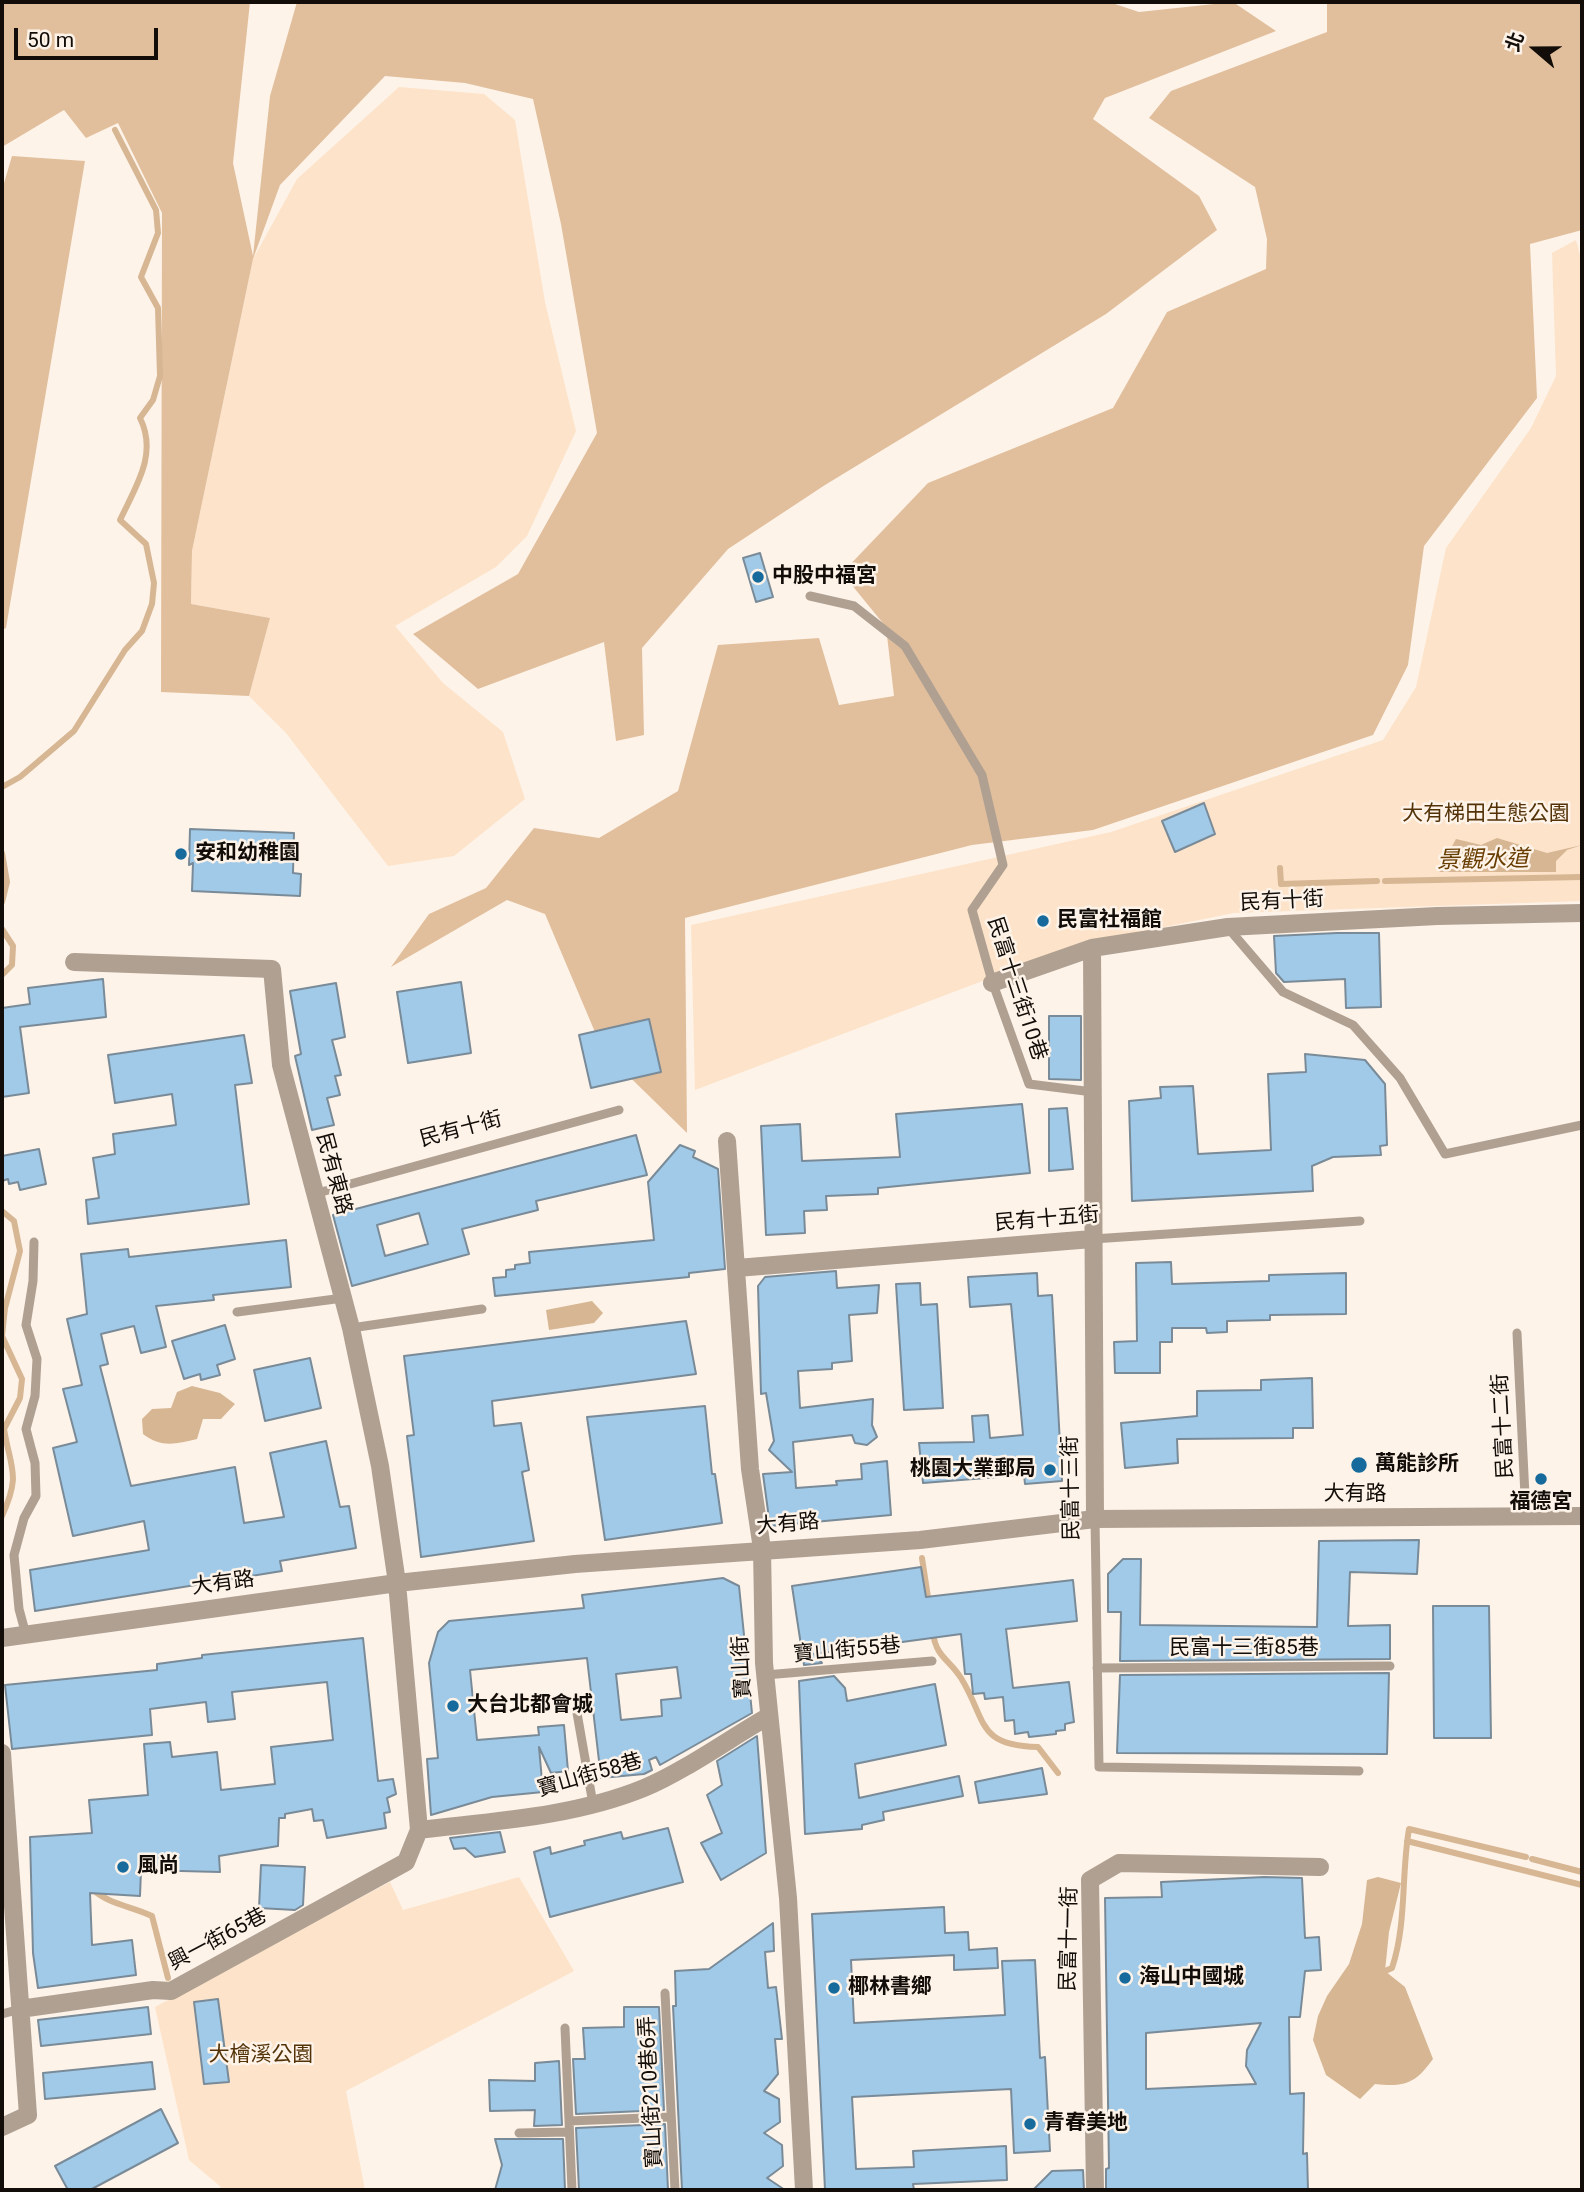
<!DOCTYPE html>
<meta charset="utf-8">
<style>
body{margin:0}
#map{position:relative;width:1584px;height:2192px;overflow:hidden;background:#fef3e9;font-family:Roboto,"Noto Sans TC",sans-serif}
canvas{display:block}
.frame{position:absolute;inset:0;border:4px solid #120d08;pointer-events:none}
.north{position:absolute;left:1500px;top:14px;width:70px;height:70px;-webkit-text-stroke:5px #fef3e9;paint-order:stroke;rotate:290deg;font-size:19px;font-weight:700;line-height:28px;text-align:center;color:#120d08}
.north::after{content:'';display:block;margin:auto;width:24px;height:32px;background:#120d08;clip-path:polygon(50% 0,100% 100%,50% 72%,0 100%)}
.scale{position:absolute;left:14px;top:28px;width:144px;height:32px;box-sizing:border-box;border:4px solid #120d08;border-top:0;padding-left:9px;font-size:21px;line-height:24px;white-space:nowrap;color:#120d08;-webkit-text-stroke:5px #fef3e9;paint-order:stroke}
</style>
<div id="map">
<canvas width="1584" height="2192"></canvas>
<div class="frame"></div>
<div class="north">北</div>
<div class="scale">50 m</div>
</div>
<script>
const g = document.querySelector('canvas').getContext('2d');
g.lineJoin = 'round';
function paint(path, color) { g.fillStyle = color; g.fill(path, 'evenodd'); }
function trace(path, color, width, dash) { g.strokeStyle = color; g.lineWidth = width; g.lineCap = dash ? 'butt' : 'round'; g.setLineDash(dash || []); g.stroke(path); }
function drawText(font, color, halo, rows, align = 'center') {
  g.font = font + ' Roboto,"Noto Sans TC",sans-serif'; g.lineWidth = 5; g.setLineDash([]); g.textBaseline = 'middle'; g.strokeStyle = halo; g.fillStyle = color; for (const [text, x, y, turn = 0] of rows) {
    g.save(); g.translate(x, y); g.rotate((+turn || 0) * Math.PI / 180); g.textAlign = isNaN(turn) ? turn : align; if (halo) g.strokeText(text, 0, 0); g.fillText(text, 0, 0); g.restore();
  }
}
paint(new Path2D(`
 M 399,87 L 484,94 L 515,120 L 545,302 L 576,431 L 527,536 L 496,567 L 395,626 L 443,683 L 503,732 L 525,799 L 454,856 L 388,866 L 286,733 L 249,696 L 270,618 L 191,604 L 192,551 L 253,259 L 297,179 Z
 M 1576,240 L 1582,262 L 1582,901 L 1234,913 L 1080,944 L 695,1090 L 691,925 L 1111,832 L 1383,740 L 1416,687 L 1446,548 L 1531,428 L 1556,376 L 1552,253 Z
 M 519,1877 L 574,1971 L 346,2091 L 365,2190 L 217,2190 L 221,2187 L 189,2160 L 155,2007 L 390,1882 L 403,1910 Z`), '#fce3c9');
paint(new Path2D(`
 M 2,2 L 250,2 L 233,163 L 253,256 L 270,96 L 297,2 L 1109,2 L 1139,12 L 1233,2 L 1276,31 L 1105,98 L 1093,119 L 1199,196 L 1217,230 L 1106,314 L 825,485 L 728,549 L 642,648 L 644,735 L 616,741 L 604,642 L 478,689 L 413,634 L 518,574 L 597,433 L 561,224 L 533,99 L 465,83 L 385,76 L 280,185 L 253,259 L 192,551 L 191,604 L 270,618 L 249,696 L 161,692 L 162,213 L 118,123 L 86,138 L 64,110 L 2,147 Z
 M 1327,2 L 1582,2 L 1582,230 L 1530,244 L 1537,398 L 1424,546 L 1408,665 L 1373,735 L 1093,830 L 972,845 L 685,918 L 687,1133 L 603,1051 L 545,914 L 507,900 L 391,967 L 429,914 L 486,888 L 534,828 L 599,838 L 678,791 L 718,645 L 819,638 L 839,705 L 894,696 L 886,627 L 842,573 L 928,483 L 1113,408 L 1167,312 L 1266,269 L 1267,239 L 1255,187 L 1149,118 L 1171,91 L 1327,32 Z
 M 12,156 L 85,161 L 6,628 L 2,630 L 2,190 Z`), '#e1bf9c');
paint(new Path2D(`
 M 1497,838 L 1547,853 L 1582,845 L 1567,850 L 1556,861 L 1556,872 L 1439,872 L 1443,853 L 1450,850 L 1456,839 L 1481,845 Z
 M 592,1301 L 603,1313 L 594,1323 L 549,1330 L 546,1310 Z
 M 192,1386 L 220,1393 L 235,1404 L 221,1419 L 203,1419 L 197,1439 C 176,1444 161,1448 143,1434 L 142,1419 L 152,1409 L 171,1408 L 177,1392 Z
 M 1378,1877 L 1401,1883 L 1389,1932 L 1385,1971 L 1405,1987 L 1433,2059 C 1415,2084 1405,2087 1375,2084 L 1360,2099 L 1326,2075 L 1313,2040 L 1318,2016 L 1327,1996 L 1349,1964 L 1362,1924 L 1367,1880 Z`), '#d7b693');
trace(new Path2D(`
 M 2,787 L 20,777 L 74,731 L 125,650 L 142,631 L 152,604 L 154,583 L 146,544 L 120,520 C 136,486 158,454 140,418 L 153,400 L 160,376 L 158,308 L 141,277 L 158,233 L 156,210 L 115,130
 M 2,853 L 7,882 L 2,902
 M 1280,868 L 1281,884 L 1377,881
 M 1385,881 L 1582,877
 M 2,929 L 13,946 L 12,965 L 2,975
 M 2,1211 L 14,1221 L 20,1251 L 5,1308 L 2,1336 L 22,1379 L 20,1398 L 4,1429 C 11,1471 21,1474 2,1516
 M 922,1558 L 929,1604
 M 933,1633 C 936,1657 949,1659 961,1678 C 987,1720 976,1746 1038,1747 L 1058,1773
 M 1407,1841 L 1582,1885
 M 1532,1859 L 1582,1872
 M 92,1889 C 110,1905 131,1906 152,1916 L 168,1978
 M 1385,1971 L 1392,1968 C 1407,1923 1401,1875 1409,1829 L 1526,1857`), '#d7b693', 6);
const building = new Path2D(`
 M 760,553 L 773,597 L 756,602 L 743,558 Z
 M 1204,803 L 1215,834 L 1175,852 L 1162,821 Z
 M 190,829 L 294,833 L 293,873 L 301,874 L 300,896 L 192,891 L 193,863 L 189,865 Z
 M 1337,933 L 1379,933 L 1381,1007 L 1346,1008 L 1345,979 L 1284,982 L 1276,973 L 1274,936 Z
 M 103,979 L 106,1017 L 20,1027 L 29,1093 L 2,1097 L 2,1008 L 30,1004 L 28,988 Z
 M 461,982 L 471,1053 L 408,1063 L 397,992 Z
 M 336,983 L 345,1037 L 332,1040 L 341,1075 L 335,1076 L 340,1095 L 327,1098 L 334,1125 L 312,1130 L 295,1056 L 301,1054 L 290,991 Z
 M 1049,1016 L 1081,1016 L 1081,1080 L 1049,1079 Z
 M 649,1019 L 661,1072 L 591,1088 L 579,1035 Z
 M 244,1035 L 252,1083 L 235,1085 L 249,1204 L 88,1224 L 86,1200 L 99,1198 L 93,1158 L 115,1154 L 113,1134 L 176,1125 L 172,1094 L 115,1103 L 108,1055 Z
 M 1305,1054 L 1365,1060 L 1385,1084 L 1387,1145 L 1380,1146 L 1381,1155 L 1333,1157 L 1312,1166 L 1313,1191 L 1132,1201 L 1129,1101 L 1161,1098 L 1160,1087 L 1193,1086 L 1198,1154 L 1271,1150 L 1268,1074 L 1306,1072 Z
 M 1022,1104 L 1030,1173 L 878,1188 L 878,1194 L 826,1196 L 827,1210 L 804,1211 L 805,1233 L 766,1235 L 761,1126 L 800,1124 L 802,1161 L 900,1157 L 896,1114 Z
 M 1067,1108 L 1073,1169 L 1049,1171 L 1049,1109 Z
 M 636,1135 L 647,1175 L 536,1201 L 538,1210 L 462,1229 L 469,1254 L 352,1286 L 333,1215 ZM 419,1213 L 428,1244 L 385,1256 L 377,1225 Z
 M 680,1145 L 695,1151 L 693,1157 L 718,1169 L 725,1269 L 689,1273 L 689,1277 L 495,1296 L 493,1278 L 506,1277 L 506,1270 L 515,1269 L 515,1265 L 530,1263 L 529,1252 L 654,1240 L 648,1182 Z
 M 39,1149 L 46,1184 L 20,1190 L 18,1182 L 9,1184 L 8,1179 L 2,1181 L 2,1156 Z
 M 286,1240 L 291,1287 L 213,1295 L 214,1300 L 156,1306 L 166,1347 L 141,1353 L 134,1326 L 101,1334 L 108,1364 L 100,1366 L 131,1486 L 235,1467 L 244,1523 L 284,1517 L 270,1453 L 326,1441 L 340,1507 L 349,1506 L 356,1548 L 280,1561 L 282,1571 L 35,1611 L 30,1570 L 149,1550 L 144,1521 L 73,1536 L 53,1448 L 77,1442 L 63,1389 L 82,1385 L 67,1319 L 87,1314 L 81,1254 L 128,1249 L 129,1257 Z
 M 1171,1262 L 1172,1284 L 1269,1281 L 1269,1275 L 1346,1273 L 1346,1314 L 1270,1315 L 1270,1320 L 1227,1321 L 1227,1332 L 1207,1333 L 1206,1328 L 1172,1328 L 1172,1342 L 1160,1342 L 1160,1373 L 1115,1373 L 1114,1342 L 1137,1341 L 1136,1263 Z
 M 836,1271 L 837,1288 L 879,1285 L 877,1313 L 849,1315 L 852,1361 L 832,1363 L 832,1369 L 798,1371 L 800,1408 L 873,1399 L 872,1425 L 877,1437 L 867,1445 L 855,1443 L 852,1435 L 793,1442 L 796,1488 L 837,1485 L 836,1481 L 862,1479 L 861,1464 L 887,1461 L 891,1515 L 770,1526 L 763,1474 L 792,1472 L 769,1450 L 774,1441 L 766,1393 L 761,1394 L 758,1286 L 765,1277 Z
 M 1037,1273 L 1038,1296 L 1052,1295 L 1062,1481 L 1025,1484 L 1024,1475 L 923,1483 L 919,1443 L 974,1442 L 972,1416 L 988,1415 L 990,1438 L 1023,1435 L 1011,1304 L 970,1307 L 968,1277 Z
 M 920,1283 L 921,1305 L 937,1304 L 943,1408 L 904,1410 L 896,1284 Z
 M 686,1321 L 696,1374 L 492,1401 L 494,1426 L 521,1423 L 529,1470 L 522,1472 L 534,1541 L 421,1557 L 407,1436 L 414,1435 L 404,1356 Z
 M 225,1325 L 235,1359 L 217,1365 L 220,1375 L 201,1380 L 200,1374 L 184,1379 L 172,1341 Z
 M 310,1358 L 321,1408 L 265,1421 L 254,1370 Z
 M 1312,1378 L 1313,1428 L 1293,1428 L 1293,1438 L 1177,1439 L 1178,1463 L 1125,1468 L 1121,1423 L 1197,1416 L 1197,1391 L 1261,1390 L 1261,1380 Z
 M 705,1406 L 712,1474 L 715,1474 L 722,1523 L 605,1540 L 587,1417 Z
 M 1419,1540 L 1417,1574 L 1350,1572 L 1348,1626 L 1390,1625 L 1390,1659 L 1120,1661 L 1121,1612 L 1108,1612 L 1108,1574 L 1123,1559 L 1141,1559 L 1140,1625 L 1317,1627 L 1319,1541 Z
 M 921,1567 L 926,1597 L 1073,1580 L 1077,1621 L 1006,1629 L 1013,1688 L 1069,1682 L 1074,1722 L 1065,1724 L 1065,1730 L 1056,1731 L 1056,1734 L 1029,1737 L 1028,1732 L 1015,1734 L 1014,1720 L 1005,1721 L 1003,1697 L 985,1699 L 984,1693 L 973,1694 L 971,1674 L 965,1674 L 961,1634 L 814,1654 L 822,1663 L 804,1665 L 792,1586 Z
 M 723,1578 L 739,1586 L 752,1713 L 660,1765 L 656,1757 L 649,1760 L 652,1770 L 644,1774 L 601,1778 L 587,1658 L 470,1670 L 477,1740 L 539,1735 L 538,1727 L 564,1725 L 568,1771 L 551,1773 L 539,1747 L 543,1792 L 492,1797 L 431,1815 L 427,1759 L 438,1758 L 429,1663 L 438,1632 L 449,1621 L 584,1608 L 582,1595 ZM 677,1667 L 681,1698 L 661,1700 L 662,1716 L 621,1720 L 616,1674 Z
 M 1433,1606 L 1489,1606 L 1491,1738 L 1434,1738 Z
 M 363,1638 L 378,1781 L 393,1779 L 396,1794 L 387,1798 L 390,1812 L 384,1813 L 386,1828 L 327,1838 L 323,1820 L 314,1821 L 312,1809 L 285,1814 L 285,1818 L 279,1818 L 278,1846 L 219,1856 L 220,1872 L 141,1870 L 140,1896 L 90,1893 L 92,1945 L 132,1940 L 136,1975 L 38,1988 L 33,1953 L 30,1837 L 92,1833 L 89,1800 L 148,1795 L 144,1744 L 170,1742 L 172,1757 L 217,1752 L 221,1790 L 275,1784 L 271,1747 L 333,1740 L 327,1682 L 232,1692 L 235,1719 L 208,1722 L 206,1702 L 150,1709 L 152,1735 L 12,1749 L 5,1685 L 157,1670 L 157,1664 L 202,1658 L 202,1655 Z
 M 1389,1673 L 1387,1754 L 1117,1753 L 1120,1675 Z
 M 834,1676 L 845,1688 L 847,1701 L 935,1684 L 946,1745 L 855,1764 L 859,1798 L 959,1776 L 963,1796 L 883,1812 L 884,1820 L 862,1825 L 862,1829 L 805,1834 L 799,1681 Z
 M 757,1736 L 766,1853 L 721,1880 L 701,1843 L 722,1833 L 707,1795 L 722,1785 L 717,1761 Z
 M 1042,1768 L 1047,1794 L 979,1803 L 975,1782 Z
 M 668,1828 L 683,1882 L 550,1917 L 534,1852 L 550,1847 L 551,1854 L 585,1845 L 584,1841 L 621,1832 L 623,1839 Z
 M 500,1832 L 505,1852 L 475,1857 L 465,1848 L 454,1849 L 450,1838 Z
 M 261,1865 L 305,1867 L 303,1905 L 295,1910 L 259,1908 Z
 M 1264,1877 L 1302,1878 L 1305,1938 L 1319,1937 L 1321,1970 L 1305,1971 L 1300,2017 L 1289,2017 L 1290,2094 L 1304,2093 L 1303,2154 L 1307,2153 L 1308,2190 L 1106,2190 L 1106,2169 L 1109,2168 L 1105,1898 L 1162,1897 L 1161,1882 ZM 1261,2023 L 1247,2050 L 1246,2066 L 1256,2084 L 1146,2089 L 1146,2033 Z
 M 944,1907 L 945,1933 L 968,1932 L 969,1950 L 997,1948 L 998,1968 L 954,1970 L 954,1955 L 851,1960 L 854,2023 L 1005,2015 L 1002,1961 L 1035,1960 L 1040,2058 L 1045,2057 L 1050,2151 L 1014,2153 L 1011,2089 L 852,2097 L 856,2169 L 914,2167 L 913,2151 L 1006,2146 L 1007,2180 L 913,2184 L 914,2190 L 825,2190 L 812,1914 Z
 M 773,1923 L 774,1951 L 765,1952 L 768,1988 L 776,1987 L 782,2039 L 775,2039 L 778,2074 L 764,2091 L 779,2099 L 780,2122 L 764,2133 L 782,2145 L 783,2166 L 767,2178 L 785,2190 L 682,2190 L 673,2006 L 676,2006 L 675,1971 L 709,1969 Z
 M 218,1999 L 229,2082 L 204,2084 L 194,2002 Z
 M 148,2007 L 151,2034 L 41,2046 L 38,2020 Z
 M 624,2007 L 659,2007 L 664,2110 L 576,2114 L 573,2059 L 585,2059 L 583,2028 L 624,2027 Z
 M 559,2061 L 562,2125 L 534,2126 L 535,2110 L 490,2111 L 489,2080 L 535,2081 L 535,2063 Z
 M 152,2062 L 155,2089 L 45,2099 L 43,2073 Z
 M 161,2109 L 178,2143 L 90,2190 L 68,2190 L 55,2166 Z
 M 665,2124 L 668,2190 L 579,2190 L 576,2128 Z
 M 495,2139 L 563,2139 L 565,2190 L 495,2190 L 502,2165 Z
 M 1083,2170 L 1084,2190 L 1033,2190 L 1052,2171 Z`);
paint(building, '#a1cae8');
trace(building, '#798b98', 2);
trace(new Path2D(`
 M 810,596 L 854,606 L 905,646 L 982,775 L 1003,865 L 972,910 L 992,981 L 1029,1084 L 1093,1092
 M 1229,929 L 1283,992 L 1353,1025 L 1400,1078 L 1445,1154 L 1582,1125
 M 314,1194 L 619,1110
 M 1093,1239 L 1360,1221
 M 237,1312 L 343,1298
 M 351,1328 L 482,1309
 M 1517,1333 L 1526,1516
 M 1095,1519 L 1099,1767 L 1359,1771
 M 26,1635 L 19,1609 L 14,1555 L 24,1518 L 36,1496 L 35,1463 L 26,1429 L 35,1396 L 37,1359 L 26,1325 L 33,1281 L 34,1242
 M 1097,1668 L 1390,1666
 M 765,1675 L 932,1661
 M 577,1713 L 593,1804
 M 665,1993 L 675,2190
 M 2,2014 L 20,2009
 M 565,2028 L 572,2190
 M 569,2121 L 671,2117
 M 519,2133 L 569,2132`), '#afa092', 9);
trace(new Path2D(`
 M 1092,948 L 1095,1519
 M 992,983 L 1092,948 L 1228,927 L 1437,916 L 1582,913
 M 727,1141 L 750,1469 L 762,1549 L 764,1663 L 788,1898 L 804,2190
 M 737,1268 L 1092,1239
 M 2,1638 L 397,1583 L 575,1564 L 920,1540 L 1095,1519 L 1582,1516
 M 2,1753 L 28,2115 L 2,2127
 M 419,1830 C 494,1821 573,1817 644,1788 C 683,1772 732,1737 769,1716
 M 20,2009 L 153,1990 L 171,1991 L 406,1862 L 419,1830 L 397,1583 L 380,1466 L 351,1328 L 281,1065 L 272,969 L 74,962
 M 1095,2190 L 1090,1880 L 1119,1863 L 1320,1867`), '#afa092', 18);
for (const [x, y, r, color] of [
 [758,577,7,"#166b9c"],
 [181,854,7,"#166b9c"],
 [1043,921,7,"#166b9c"],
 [1359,1465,9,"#166b9c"],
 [1050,1470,7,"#166b9c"],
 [1541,1479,7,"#166b9c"],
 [453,1706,7,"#166b9c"],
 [123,1867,7,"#166b9c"],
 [1125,1978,7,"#166b9c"],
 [834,1988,7,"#166b9c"],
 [1030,2124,7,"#166b9c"]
]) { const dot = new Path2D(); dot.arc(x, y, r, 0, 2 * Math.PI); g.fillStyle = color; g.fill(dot); trace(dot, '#fef3e9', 2.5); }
drawText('bold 21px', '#120d08', '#fef3e9', [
 ["中股中福宮",772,577],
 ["安和幼稚園",195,854],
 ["民富社福館",1057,921],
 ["萬能診所",1375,1465],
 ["桃園大業郵局",1036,1470,"right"],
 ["福德宮",1541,1503,"center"],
 ["大台北都會城",467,1706],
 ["風尚",137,1867],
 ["海山中國城",1139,1978],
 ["椰林書鄉",848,1988],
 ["青春美地",1044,2124]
], 'left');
drawText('21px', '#533207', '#fef3e9', [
 ["大有梯田生態公園",1486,815],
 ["大檜溪公園",261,2056]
]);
drawText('21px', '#120d08', '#fef3e9', [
 ["民有十街",1282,902,-3],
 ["民富十三街10巷",1016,989,72],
 ["民有十街",461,1130,-15],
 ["民有東路",333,1174,75],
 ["民有十五街",1047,1220,-5],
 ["民富十二街",1504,1426,-93],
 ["民富十三街",1072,1488,-91],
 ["大有路",1355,1495],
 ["大有路",788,1525,-5],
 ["大有路",223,1584,-8],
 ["民富十三街85巷",1244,1649],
 ["寶山街55巷",847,1651,-5],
 ["寶山街",743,1667,-93],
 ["寶山街58巷",590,1776,-16],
 ["民富十一街",1070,1939,-89],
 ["興一街65巷",218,1940,-28],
 ["寶山街210巷6弄",652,2092,-93]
]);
drawText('italic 23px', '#683d00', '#fef3e9', [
 ["景觀水道",1483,861,-1]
]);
</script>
